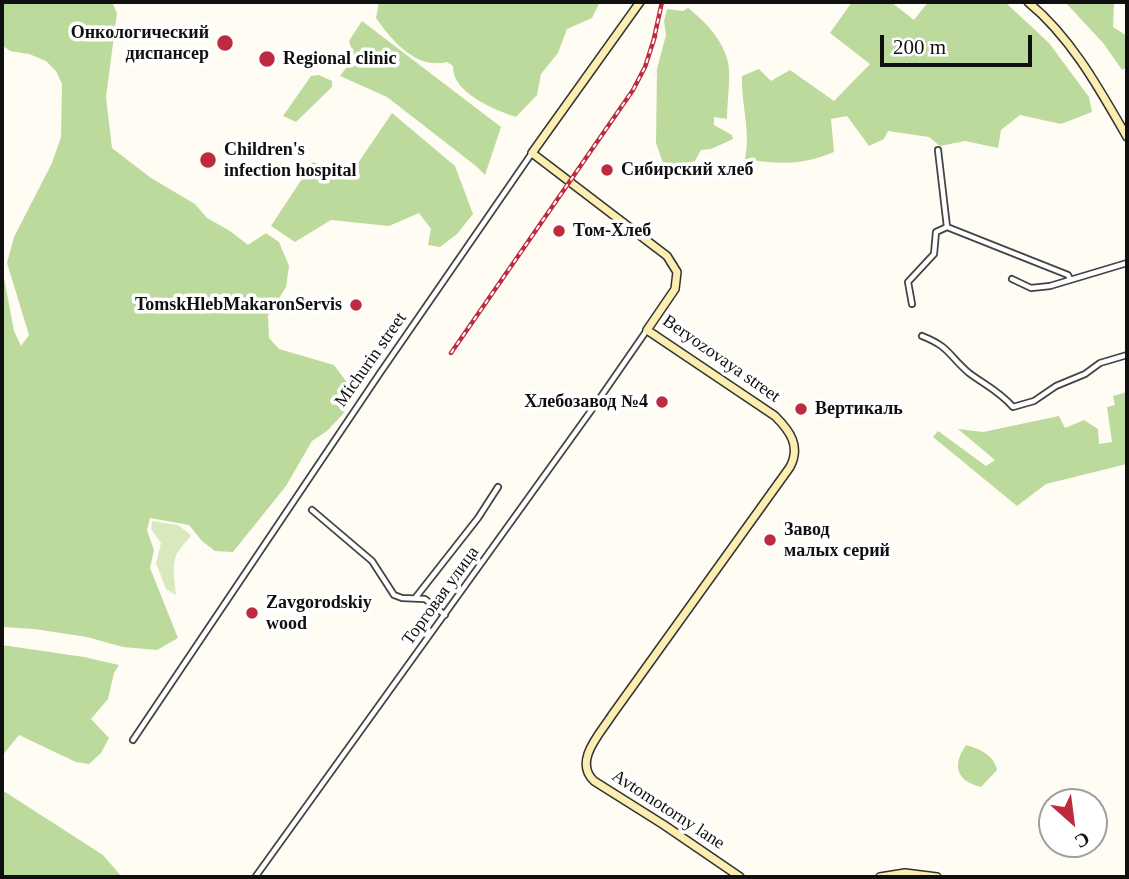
<!DOCTYPE html>
<meta charset="utf-8">
<style>
body{margin:0}
#map{position:relative;width:1129px;height:879px;overflow:hidden;background:#fffcf4;font-family:Georgia,serif}
canvas{display:block}
.frame{position:absolute;inset:0;border:4px solid #101010;pointer-events:none}
.north{position:absolute;left:1038px;top:788px;width:70px;height:70px;box-sizing:border-box;background:#fff;border:2px solid #9f9f9f;border-radius:50%;rotate:152deg;font-size:19px;font-weight:700;line-height:28px;text-align:center;color:#101010}
.north::after{content:'';display:block;margin:auto;width:24px;height:32px;background:#be2b3e;clip-path:polygon(50% 0,100% 100%,50% 72%,0 100%)}
.scale{position:absolute;left:880px;top:35px;width:152px;height:32px;box-sizing:border-box;border:4px solid #101010;border-top:0;padding-left:9px;font-size:21px;line-height:24px;white-space:nowrap;color:#101010;-webkit-text-stroke:5px #fff;paint-order:stroke}
</style>
<div id="map">
<canvas width="1129" height="879"></canvas>
<div class="frame"></div>
<div class="north">С</div>
<div class="scale">200 m</div>
</div>
<script>
const g = document.querySelector('canvas').getContext('2d');
g.lineJoin = 'round';
function paint(path, color) { g.fillStyle = color; g.fill(path, 'evenodd'); }
function trace(path, color, width, dash) { g.strokeStyle = color; g.lineWidth = width; g.lineCap = dash ? 'butt' : 'round'; g.setLineDash(dash || []); g.stroke(path); }
function drawText(font, color, halo, rows, align = 'center') {
  g.font = font + ' Georgia,serif'; g.lineWidth = 7; g.setLineDash([]); g.textBaseline = 'middle'; g.strokeStyle = halo; g.fillStyle = color; for (const [text, x, y, turn = 0] of rows) {
    g.save(); g.translate(x, y); g.rotate((+turn || 0) * Math.PI / 180); g.textAlign = isNaN(turn) ? turn : align; if (halo) g.strokeText(text, 0, 0); g.fillText(text, 0, 0); g.restore();
  }
}
paint(new Path2D(`
 M 152,521 L 178,525 L 191,535 C 188,541 184,543 180,549 C 170,560 175,581 176,595 L 166,589 L 156,563 L 161,543 L 151,529 Z`), '#d8e9be');
paint(new Path2D(`
 M 2,2 L 112,2 L 117,13 L 106,97 L 112,148 L 151,178 L 195,204 L 207,218 L 230,231 L 248,245 L 266,233 L 279,242 L 289,266 L 286,287 L 268,316 L 269,338 L 279,349 L 334,365 L 355,393 L 343,414 L 327,431 L 312,441 L 286,486 L 233,552 L 215,551 L 202,541 L 189,525 L 150,518 L 147,530 L 154,550 L 150,568 L 178,638 L 157,650 L 123,647 L 87,637 L 34,629 L 2,627 L 2,267 L 14,331 L 21,346 L 29,335 L 7,263 L 14,237 L 52,163 L 61,137 L 62,84 L 56,71 L 46,61 L 29,54 L 10,51 L 2,45 Z
 M 379,2 L 600,2 L 592,18 L 567,29 L 558,53 L 541,74 L 537,95 L 516,117 C 495,110 452,93 453,66 L 447,62 C 417,70 392,41 376,18 Z
 M 852,2 L 891,2 L 914,20 L 928,2 L 1005,2 L 1049,43 L 1089,97 L 1092,112 L 1061,124 L 1020,115 L 1001,130 L 998,148 L 965,141 L 940,146 L 929,137 L 888,131 L 884,139 L 869,146 L 847,116 L 831,119 L 834,152 C 800,166 780,164 745,159 C 751,130 741,105 742,76 L 759,69 L 771,81 L 790,70 L 834,101 L 870,64 L 830,33 Z
 M 1065,2 L 1112,2 L 1114,4 L 1113,27 L 1127,36 L 1127,67 L 1122,70 L 1104,44 Z
 M 688,8 C 705,21 723,40 728,62 C 731,77 727,103 727,119 L 714,117 L 714,125 L 732,135 L 733,139 L 711,149 L 701,150 L 695,161 L 680,165 L 668,177 L 656,143 L 657,69 L 666,35 L 664,21 L 667,9 L 683,11 Z
 M 362,21 L 501,127 L 485,175 L 476,166 L 387,97 L 340,76 L 354,57 L 349,41 Z
 M 319,75 L 332,81 L 332,87 L 296,122 L 283,116 L 311,76 Z
 M 392,113 L 455,166 L 473,214 L 457,234 L 440,247 L 428,245 L 431,229 L 419,213 L 389,226 L 331,220 L 295,242 L 271,226 L 313,162 L 342,174 L 358,163 Z
 M 1127,392 L 1127,464 L 1046,484 L 1017,506 L 933,437 L 938,431 L 986,466 L 995,460 L 958,429 L 983,432 L 1059,416 L 1065,428 L 1084,420 L 1098,429 L 1099,444 L 1112,442 L 1107,407 L 1115,405 L 1113,396 Z
 M 2,645 L 84,657 L 119,665 L 114,673 L 108,699 L 91,719 L 109,738 L 101,753 L 89,764 L 76,762 L 19,735 L 2,756 Z
 M 966,745 C 980,749 994,755 997,770 L 981,787 C 956,781 952,765 966,745 Z
 M 2,790 L 103,855 L 122,877 L 2,877 Z`), '#bdda9d');
const street = new Path2D(`
 M 938,150 L 947,227
 M 1012,279 L 1031,288 L 1050,286 L 1127,263
 M 912,304 L 908,282 L 934,254 L 936,232 L 947,227 L 1068,275 L 1070,279
 M 922,336 C 950,347 948,355 969,373 C 985,385 999,391 1013,407 L 1034,401 L 1056,386 L 1085,374 L 1100,363 L 1127,355
 M 312,510 L 372,561 L 394,595 L 402,598 L 425,599 L 445,615
 M 416,597 L 478,518 L 498,487
 M 133,740 L 380,373 L 532,153
 M 256,876 L 593,408 L 647,330`);
const secondary = new Path2D(`
 M 640,2 L 532,153 L 667,256 L 677,272 L 675,289 L 647,330 L 775,416 C 790,431 801,446 790,467 L 612,715 C 600,734 573,761 594,781 L 664,825 L 740,877
 M 1028,2 C 1071,37 1100,90 1127,137
 M 880,877 L 905,873 L 937,877`);
trace(street, '#434343', 8);
trace(secondary, '#323232', 10);
trace(street, '#fff', 4.5);
trace(secondary, '#fceeb1', 7);
const rail = new Path2D(`
 M 653,43 L 662,2
 M 451,353 L 633,90 L 645,67 L 655,36`);
trace(rail, '#be2b3e', 4.5);
trace(rail, '#fff', 2, [5]);
for (const [x, y, r, color] of [
 [225,43,9,"#be2b3e"],
 [267,59,9,"#be2b3e"],
 [208,160,9,"#be2b3e"],
 [607,170,7,"#be2b3e"],
 [559,231,7,"#be2b3e"],
 [356,305,7,"#be2b3e"],
 [662,402,7,"#be2b3e"],
 [801,409,7,"#be2b3e"],
 [770,540,7,"#be2b3e"],
 [252,613,7,"#be2b3e"]
]) { const dot = new Path2D(); dot.arc(x, y, r, 0, 2 * Math.PI); g.fillStyle = color; g.fill(dot); trace(dot, '#fff', 2.5); }
drawText('bold 18px', '#101010', '#fff', [
 ["Онкологический",209,33,"right"],
 ["диспансер",209,54,"right"],
 ["Regional clinic",283,59],
 ["Children's",224,150],
 ["infection hospital",224,171],
 ["Сибирский хлеб",621,170],
 ["Том-Хлеб",573,231],
 ["TomskHlebMakaronServis",342,305,"right"],
 ["Хлебозавод №4",648,402,"right"],
 ["Вертикаль",815,409],
 ["Завод",784,530],
 ["малых серий",784,551],
 ["Zavgorodskiy",266,603],
 ["wood",266,624]
], 'left');
drawText('18px', '#101010', '#fff', [
 ["Beryozovaya street",721,359,35],
 ["Michurin street",371,360,-55],
 ["Торговая улица",441,596,-54],
 ["Avtomotorny lane",668,810,33]
]);
</script>
